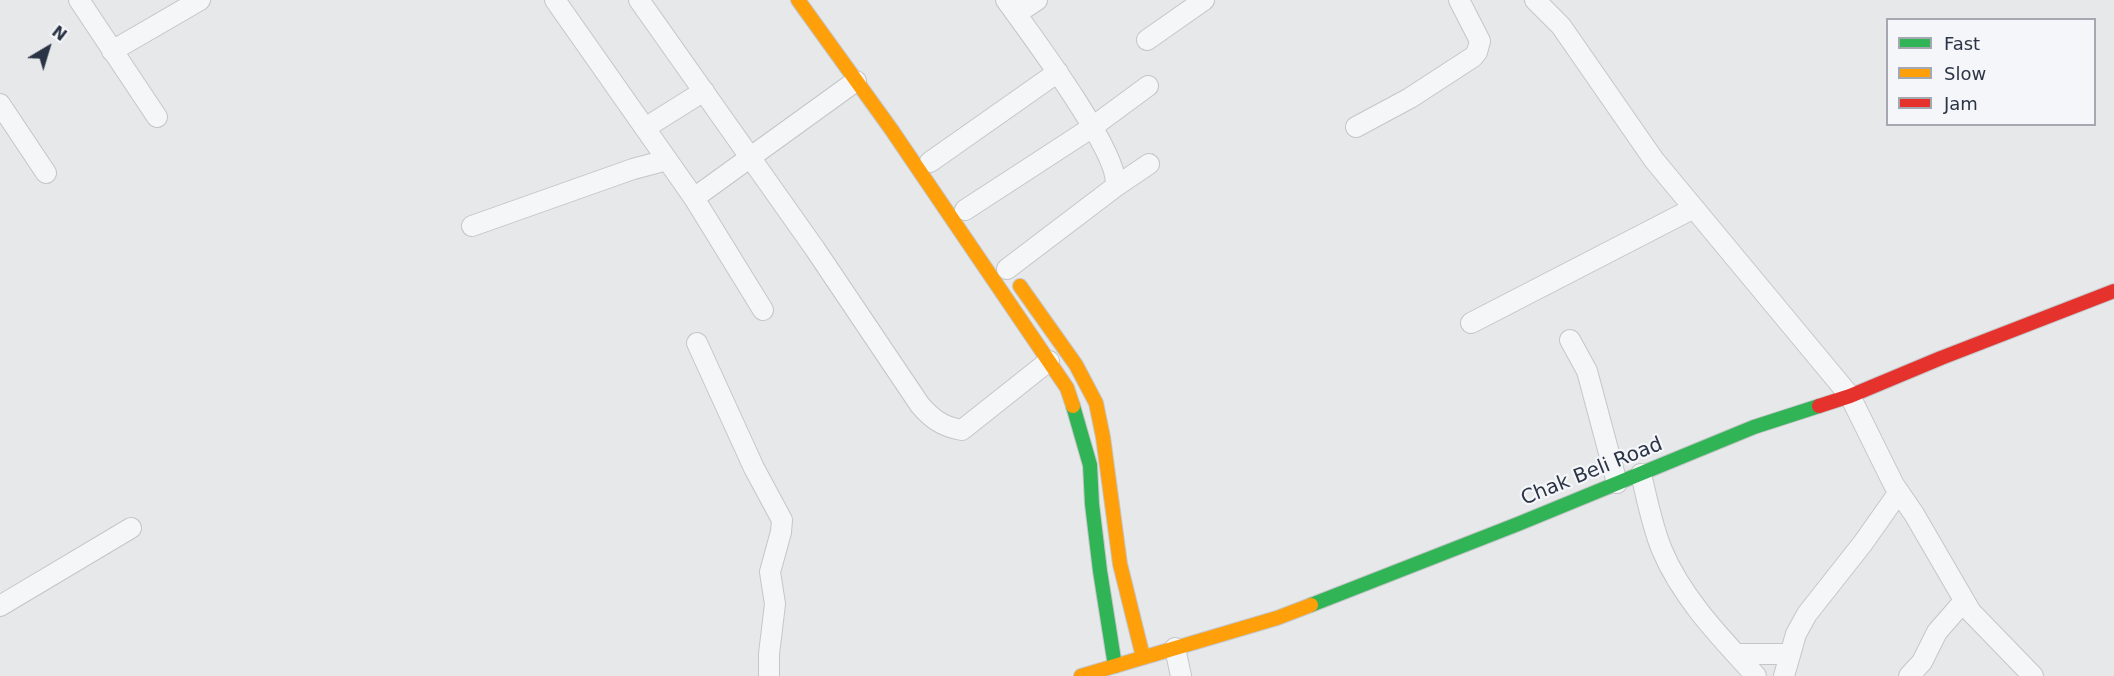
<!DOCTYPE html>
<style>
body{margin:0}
#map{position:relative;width:2114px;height:676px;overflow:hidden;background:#e6e8ea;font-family:"DejaVu Sans",sans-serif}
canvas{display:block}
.legend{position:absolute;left:1886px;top:18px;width:210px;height:108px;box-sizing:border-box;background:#f4f6f9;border:2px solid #a4a8b1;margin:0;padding:8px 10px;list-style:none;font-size:18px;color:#2b3445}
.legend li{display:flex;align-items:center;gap:12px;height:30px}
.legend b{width:30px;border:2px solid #a4a8b1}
.north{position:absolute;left:18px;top:18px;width:60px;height:60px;-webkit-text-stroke:4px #f4f6f9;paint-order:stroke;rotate:38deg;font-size:16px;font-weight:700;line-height:24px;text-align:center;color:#2b3445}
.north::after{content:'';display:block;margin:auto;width:21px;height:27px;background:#2b3445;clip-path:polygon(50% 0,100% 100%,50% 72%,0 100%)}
</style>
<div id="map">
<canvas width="2114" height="676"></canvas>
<ul class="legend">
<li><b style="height:8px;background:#30b455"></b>Fast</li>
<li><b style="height:8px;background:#ff9f0a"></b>Slow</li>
<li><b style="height:8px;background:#e5322d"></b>Jam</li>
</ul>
<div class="north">N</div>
</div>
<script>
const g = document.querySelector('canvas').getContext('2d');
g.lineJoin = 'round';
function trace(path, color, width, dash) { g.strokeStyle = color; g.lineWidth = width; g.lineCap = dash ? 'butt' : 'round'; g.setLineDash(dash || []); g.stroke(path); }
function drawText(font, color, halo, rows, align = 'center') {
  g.font = font + ' "DejaVu Sans",sans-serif'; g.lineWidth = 4.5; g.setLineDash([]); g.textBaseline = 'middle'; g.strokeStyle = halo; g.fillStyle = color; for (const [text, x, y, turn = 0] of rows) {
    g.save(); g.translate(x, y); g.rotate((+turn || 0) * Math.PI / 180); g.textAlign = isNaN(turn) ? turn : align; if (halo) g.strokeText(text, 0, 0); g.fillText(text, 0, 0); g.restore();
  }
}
const street = new Path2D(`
 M 79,0 L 157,117
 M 555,0 L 694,198 L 763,310
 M 639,0 L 815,249 L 920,405 C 932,419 943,427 962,430 L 1049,361
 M 1006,0 C 1027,29 1123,157 1115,187 L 1007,269
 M 1535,0 L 1561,26 L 1654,160 L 1850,396 L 1894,485 L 1914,514 L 1971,612 L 2033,676
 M 1016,14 L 1037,0
 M 1147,40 L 1204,0
 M 112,51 L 200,0
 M 0,104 L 46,173
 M 1356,127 L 1410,98 L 1473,57 L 1477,52 L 1480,41 L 1459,0
 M 645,128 L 704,91
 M 930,162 L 1058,72
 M 1115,187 L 1149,164
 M 694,198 L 856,81
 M 965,210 L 1091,128 L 1148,86
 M 472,226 L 633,169 L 667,160
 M 1471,323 L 1694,208
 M 1570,340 L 1587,371 L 1617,483
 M 697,343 L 754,468 L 782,520 L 781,532 L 770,572 L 775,604 L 769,654 L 769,676
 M 1641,474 C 1647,499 1652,526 1662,550 C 1682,598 1721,638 1756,676
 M 0,606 L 131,528
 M 1175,648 L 1181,676
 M 1736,654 L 1790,654
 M 1784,676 L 1796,634 L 1807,614 L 1863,543 L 1899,492
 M 1909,676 L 1922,662 L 1937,632 L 1964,601`);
const fast = new Path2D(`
 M 1073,406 L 1090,465 L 1092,504 L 1100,571 L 1115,666
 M 1311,605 L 1518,524 L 1754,427 L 1819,406`);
const slow = new Path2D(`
 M 798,0 L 891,129 L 1067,388 L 1073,406
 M 1020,286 L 1076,365 L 1096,403 L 1103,437 L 1120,564 L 1143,657
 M 1081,676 L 1277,618 L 1311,605`);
const jam = new Path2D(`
 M 1819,406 L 1850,396 L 1941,358 L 2114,291`);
trace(street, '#c4c6c8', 22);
trace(fast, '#c4c6c8', 16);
trace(slow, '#c4c6c8', 16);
trace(jam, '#c4c6c8', 16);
trace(street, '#f5f6f7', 20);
trace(fast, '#30b455', 14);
trace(slow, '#ff9f0a', 14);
trace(jam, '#e5322d', 14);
drawText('20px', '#2b3445', '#f4f6f9', [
 ["Chak Beli Road",1592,472,-22]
]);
</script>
